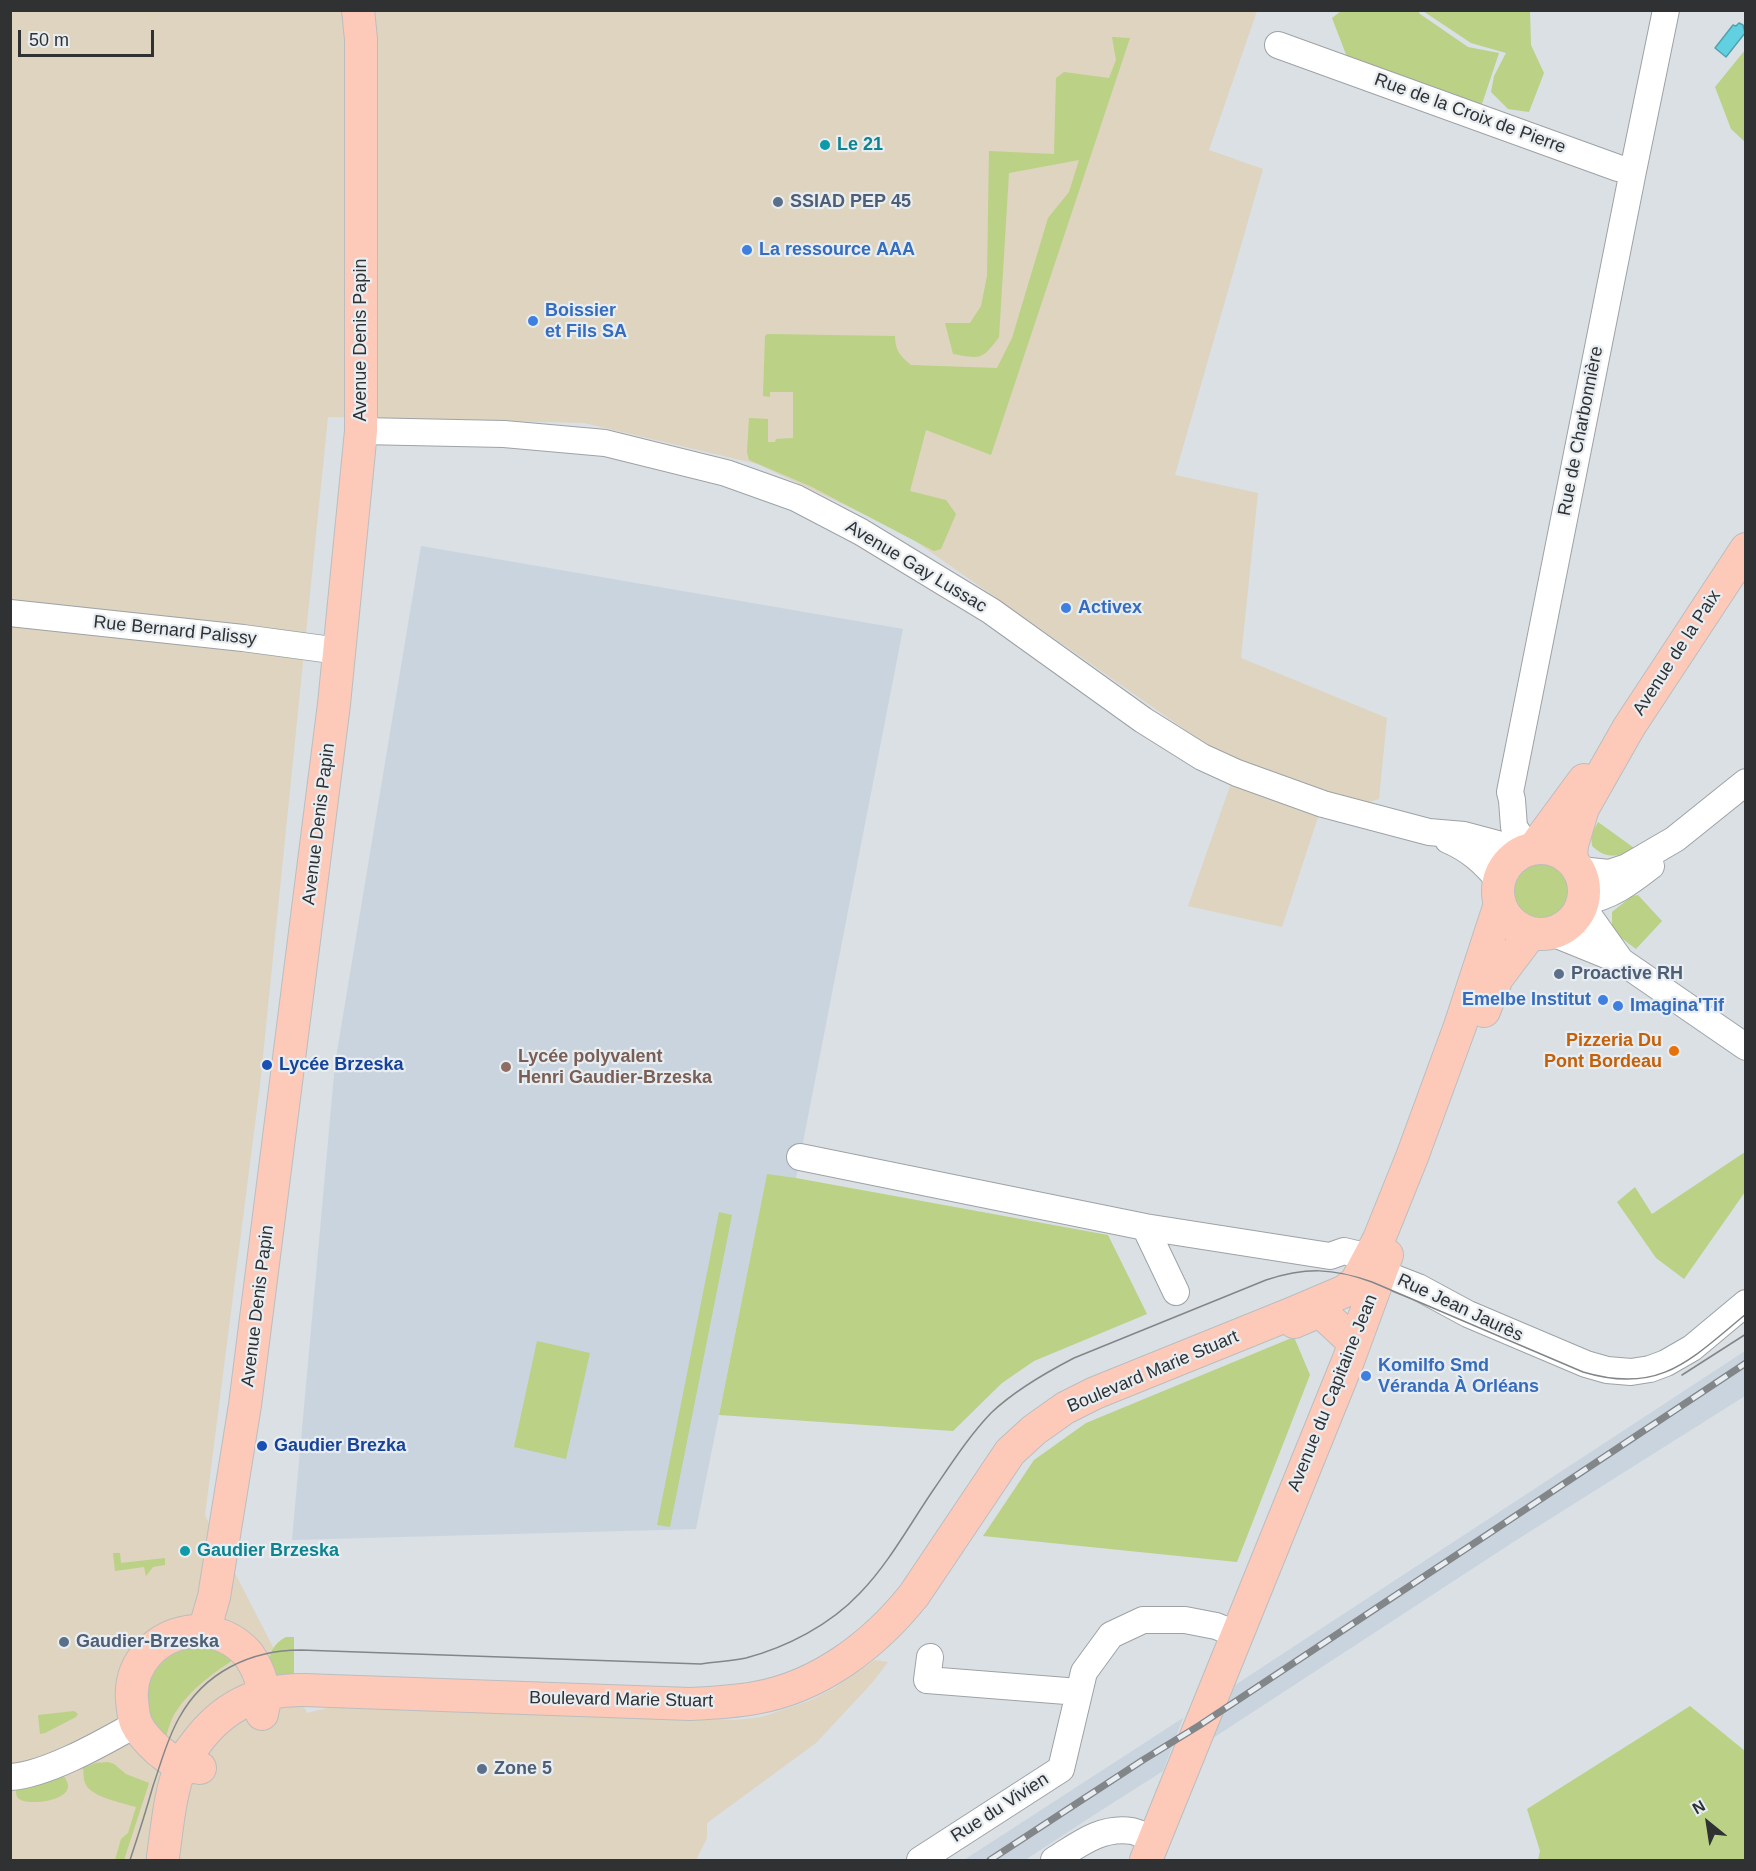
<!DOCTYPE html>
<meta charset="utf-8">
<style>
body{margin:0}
#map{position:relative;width:1756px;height:1871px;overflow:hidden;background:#dae0e4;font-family:Helvetica,sans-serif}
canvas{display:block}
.frame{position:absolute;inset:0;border:12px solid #2f3133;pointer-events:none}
.north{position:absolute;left:1678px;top:1793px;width:60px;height:60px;-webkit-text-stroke:4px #e8edf1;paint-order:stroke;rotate:330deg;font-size:16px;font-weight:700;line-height:24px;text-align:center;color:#2f3133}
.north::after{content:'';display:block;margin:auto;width:21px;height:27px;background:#2f3133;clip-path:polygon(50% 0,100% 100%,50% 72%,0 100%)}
.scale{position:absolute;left:18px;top:30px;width:136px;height:27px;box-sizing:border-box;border:3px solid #2f3133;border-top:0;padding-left:8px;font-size:18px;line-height:21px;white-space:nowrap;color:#2f3133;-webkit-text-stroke:4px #e8edf1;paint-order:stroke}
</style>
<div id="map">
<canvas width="1756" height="1871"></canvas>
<div class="frame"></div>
<div class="north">N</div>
<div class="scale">50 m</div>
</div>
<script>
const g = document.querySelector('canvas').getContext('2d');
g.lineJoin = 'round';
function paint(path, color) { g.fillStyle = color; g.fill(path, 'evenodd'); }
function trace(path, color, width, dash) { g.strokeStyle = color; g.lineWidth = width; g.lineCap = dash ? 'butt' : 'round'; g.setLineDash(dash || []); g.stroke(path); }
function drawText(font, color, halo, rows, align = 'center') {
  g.font = font + ' Helvetica,sans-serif'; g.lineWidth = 4.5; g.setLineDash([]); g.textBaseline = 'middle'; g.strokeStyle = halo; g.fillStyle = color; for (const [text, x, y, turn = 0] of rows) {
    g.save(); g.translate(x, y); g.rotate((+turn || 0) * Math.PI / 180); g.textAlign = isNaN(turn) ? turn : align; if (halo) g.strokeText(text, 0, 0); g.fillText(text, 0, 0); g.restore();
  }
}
paint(new Path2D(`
 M 11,11 L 1257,11 L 1209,150 L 1263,169 L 1175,475 L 1258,493 L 1241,658 L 1387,718 L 1379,799 L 1318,817 L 1282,927 L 1188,906 L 1237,766 L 902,532 L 757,464 L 584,423 L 328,417 L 260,1085 L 205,1515 L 307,1713 L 335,1706 L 736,1720 L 761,1717 L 809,1701 L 836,1687 L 875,1660 L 888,1662 L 872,1683 L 816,1743 L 707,1823 L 707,1838 L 696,1860 L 11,1860 Z`), '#ded4bf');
paint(new Path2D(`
 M 421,546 L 903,629 L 796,1178 L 767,1175 L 696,1529 L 292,1540 L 335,1064 Z
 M 1745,1351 L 1745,1396 L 1515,1541 L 1207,1742 L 1229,1689 Z
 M 1183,1718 L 1163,1771 L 1094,1815 L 1025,1860 L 964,1860 Z`), '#c9d4de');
paint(new Path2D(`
 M 1341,11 L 1418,11 L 1420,14 L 1468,47 L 1499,53 L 1481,107 L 1347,57 L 1332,18 Z
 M 1423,11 L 1530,11 L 1531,45 L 1544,73 L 1529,112 L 1508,109 L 1491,92 L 1494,76 L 1506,53 L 1471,43 Z
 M 1112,37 L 1130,38 L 991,455 L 926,430 L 910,491 L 946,500 L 956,514 L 941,549 L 934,551 L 812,487 L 749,460 L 747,452 L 749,418 L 768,419 L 768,442 L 775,442 L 776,439 L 793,438 L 793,392 L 770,392 L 770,397 L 763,396 L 765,336 L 767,334 L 895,336 C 895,350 900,356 911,365 L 997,368 L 1012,338 L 1048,218 L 1069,192 L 1079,160 L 1009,173 L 999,337 C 982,360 981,359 953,354 L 945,323 L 970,323 L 981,306 L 987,276 L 989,151 L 1054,154 L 1056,78 L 1064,72 L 1109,78 L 1116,60 Z
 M 1745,50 L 1745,142 L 1731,129 L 1715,87 Z
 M 1598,822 L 1637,850 C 1619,855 1608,861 1592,846 L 1591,835 Z
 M1512 893a29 29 0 1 1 58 0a29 29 0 1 1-58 0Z
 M 1638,895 L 1662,921 L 1636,949 L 1612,931 L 1612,912 L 1632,896 Z
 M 1745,1152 L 1745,1192 L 1684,1279 L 1656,1258 L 1617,1202 L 1635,1187 L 1652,1214 Z
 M 767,1174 L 796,1178 L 1108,1235 L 1147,1314 L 1034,1361 L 1002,1383 L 953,1431 L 719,1415 Z
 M 719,1212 L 732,1215 L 670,1527 L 657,1525 Z
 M 1294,1337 L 1310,1375 L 1237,1562 L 983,1536 L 1034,1460 L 1086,1423 Z
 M 537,1341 L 590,1353 L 566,1459 L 514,1447 Z
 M 113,1553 L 120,1553 L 121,1563 L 165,1558 L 165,1565 L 153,1567 L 146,1576 L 144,1567 L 115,1571 Z
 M 286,1637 L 294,1637 L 294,1684 C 265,1683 261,1649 286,1637 Z
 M 203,1642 L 236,1658 C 213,1673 190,1689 175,1713 C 170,1721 168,1731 165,1740 L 146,1711 L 148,1677 L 168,1651 Z
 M 1690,1706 L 1745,1751 L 1745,1860 L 1538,1860 L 1540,1851 L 1527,1809 Z
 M 74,1711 L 78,1714 L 76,1717 L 45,1733 L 40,1734 L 38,1715 Z
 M 108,1762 L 114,1764 L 126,1774 L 149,1783 L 124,1860 L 115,1860 L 121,1839 L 128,1833 L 136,1807 C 123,1803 90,1797 85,1783 C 83,1778 84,1773 83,1768 L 96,1763 Z
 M 62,1773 C 64,1776 68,1782 68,1786 C 68,1802 25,1806 18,1798 C 16,1796 16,1791 16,1789 Z`), '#bad186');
const water = new Path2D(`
 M 1739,23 L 1743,25 L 1745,33 L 1726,57 L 1715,48 L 1733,25 L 1736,26 Z`);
paint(water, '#61d1e2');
trace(water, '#52a1ae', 1.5);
const minor = new Path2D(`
 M 1278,45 L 1618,168 L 1633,171
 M 361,431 L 504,434 L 605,443 L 726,473 L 796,498 L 861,532 L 991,611 L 1143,720 L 1202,757 L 1237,773 L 1323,804 L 1429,832 L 1464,835 L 1524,851
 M 10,613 L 243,638 L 339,651
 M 1448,840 C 1471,850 1483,862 1499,880
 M 1529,849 L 1514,827 L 1512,800 L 1510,792 L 1633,171 L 1666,10
 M 1580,870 L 1609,873 L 1627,867 L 1675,839 L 1746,782
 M 1583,902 C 1612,896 1629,883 1651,866
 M 1582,906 L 1621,961
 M 1552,933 L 1621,961 L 1746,1047
 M 800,1157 L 1145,1227 L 1176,1292
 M 1145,1227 L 1330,1256 L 1344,1251 L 1369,1257
 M 1364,1266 L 1418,1287 L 1468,1314 L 1586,1364 L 1607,1370 L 1631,1372 L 1650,1369 L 1666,1363 L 1692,1348 L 1746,1303
 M 930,1657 L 927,1680 L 1079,1692
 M 10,1777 C 47,1775 104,1742 136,1724
 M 920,1860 L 1061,1769 L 1084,1672 L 1111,1635 L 1143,1620 L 1185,1620 L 1216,1626 L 1236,1634
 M 1054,1860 C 1078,1845 1101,1826 1132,1831 C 1140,1833 1147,1837 1155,1839`);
const major = new Path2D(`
 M1498 891a43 43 0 1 1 86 0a43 43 0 1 1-86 0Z
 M 1534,848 L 1584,780
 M 1571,858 L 1572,845 L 1583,808 L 1629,727 L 1746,549
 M 1484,1011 L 1497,978 L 1531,933
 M 1294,1322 L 1320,1311 L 1347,1336
 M 204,1631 L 214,1597 L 245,1405 L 334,704 L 361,431 L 361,39 L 358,10
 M 200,1768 C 194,1767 188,1767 182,1765 C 173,1763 166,1756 159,1751 C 150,1743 141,1734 136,1723 C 133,1716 133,1708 132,1700 C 129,1662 158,1634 195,1631 C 215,1630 235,1639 248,1654 C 260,1671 268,1694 262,1714
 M 163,1857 C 167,1829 170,1791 181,1766 C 184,1757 191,1750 196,1743 C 224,1705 259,1689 304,1690 L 690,1704 C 712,1703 733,1702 755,1698 C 819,1687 874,1645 914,1595 L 1010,1452 L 1034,1430 L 1065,1408 L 1095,1393 L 1293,1313 L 1345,1291 L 1356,1282 L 1379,1239 L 1412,1157 L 1460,1026 L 1500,904
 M 1146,1860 L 1348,1361 L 1387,1255`);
trace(minor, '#9da2a6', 28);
trace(major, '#bcbdbe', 34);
trace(minor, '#fff', 26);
trace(major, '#fdcaba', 32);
trace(new Path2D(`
 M 1682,1375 L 1746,1334
 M 130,1860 C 138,1836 146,1811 153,1786 C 161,1763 167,1739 179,1718 C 204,1672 251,1650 301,1650 L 701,1664 C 715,1662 731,1661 746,1658 C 787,1647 830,1625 860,1593 C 890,1562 911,1522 936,1486 C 953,1461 970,1435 991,1413 C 1015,1390 1045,1373 1074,1358 L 1266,1280 C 1306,1267 1333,1268 1372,1282 L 1583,1372 C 1660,1395 1690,1360 1746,1314`), '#828689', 1.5);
const rail = new Path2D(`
 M 990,1860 L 1143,1760 L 1200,1725 L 1746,1363`);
trace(rail, '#828689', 7);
trace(rail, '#e8edf1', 4.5, [14]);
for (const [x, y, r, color] of [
 [825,145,6,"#0f9aa8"],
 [778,202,6,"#5c6f8a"],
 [747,250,6,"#3f7fe0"],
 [533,321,6,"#3f7fe0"],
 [1066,608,6,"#3f7fe0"],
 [1559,974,6,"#5c6f8a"],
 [1603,1000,6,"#3f7fe0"],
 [1618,1006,6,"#3f7fe0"],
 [1674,1051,6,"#e8710a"],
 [267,1065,6,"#1a4fb4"],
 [506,1067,6,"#8d6e63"],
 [1366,1376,6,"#3f7fe0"],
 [262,1446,6,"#1a4fb4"],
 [185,1551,6,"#0f9aa8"],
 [64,1642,6,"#5c6f8a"],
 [482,1769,6,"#5c6f8a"]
]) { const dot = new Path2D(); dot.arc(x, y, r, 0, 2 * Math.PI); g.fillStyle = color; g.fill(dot); trace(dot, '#e8edf1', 2); }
drawText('18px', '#2f3133', '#e8edf1', [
 ["Rue de la Croix de Pierre",1470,114,20],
 ["Avenue Denis Papin",361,340,-90],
 ["Rue de Charbonnière",1581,431,-79],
 ["Avenue Gay Lussac",916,567,31],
 ["Rue Bernard Palissy",175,631,6],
 ["Avenue de la Paix",1677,653,-57],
 ["Avenue Denis Papin",319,824,-83],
 ["Avenue Denis Papin",258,1306,-83],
 ["Rue Jean Jaurès",1460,1308,25],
 ["Boulevard Marie Stuart",1153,1372,-23],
 ["Avenue du Capitaine Jean",1333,1393,-68],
 ["Boulevard Marie Stuart",621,1700,1],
 ["Rue du Vivien",1000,1808,-33]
]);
drawText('bold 18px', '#0d838f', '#e8edf1', [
 ["Le 21",837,145],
 ["Gaudier Brzeska",197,1551]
], 'left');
drawText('bold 18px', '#4e5e75', '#e8edf1', [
 ["SSIAD PEP 45",790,202],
 ["Proactive RH",1571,974],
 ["Gaudier-Brzeska",76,1642],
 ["Zone 5",494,1769]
], 'left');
drawText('bold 18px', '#366cbe', '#e8edf1', [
 ["La ressource AAA",759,250],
 ["Boissier",545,311],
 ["et Fils SA",545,332],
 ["Activex",1078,608],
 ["Emelbe Institut",1591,1000,"right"],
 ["Imagina'Tif",1630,1006],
 ["Komilfo Smd",1378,1366],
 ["Véranda À Orléans",1378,1387]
], 'left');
drawText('bold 18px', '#c56008', '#e8edf1', [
 ["Pizzeria Du",1662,1041],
 ["Pont Bordeau",1662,1062]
], 'right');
drawText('bold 18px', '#785e54', '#e8edf1', [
 ["Lycée polyvalent",518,1057],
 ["Henri Gaudier-Brzeska",518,1078]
], 'left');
drawText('bold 18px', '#164399', '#e8edf1', [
 ["Lycée Brzeska",279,1065],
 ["Gaudier Brezka",274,1446]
], 'left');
</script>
